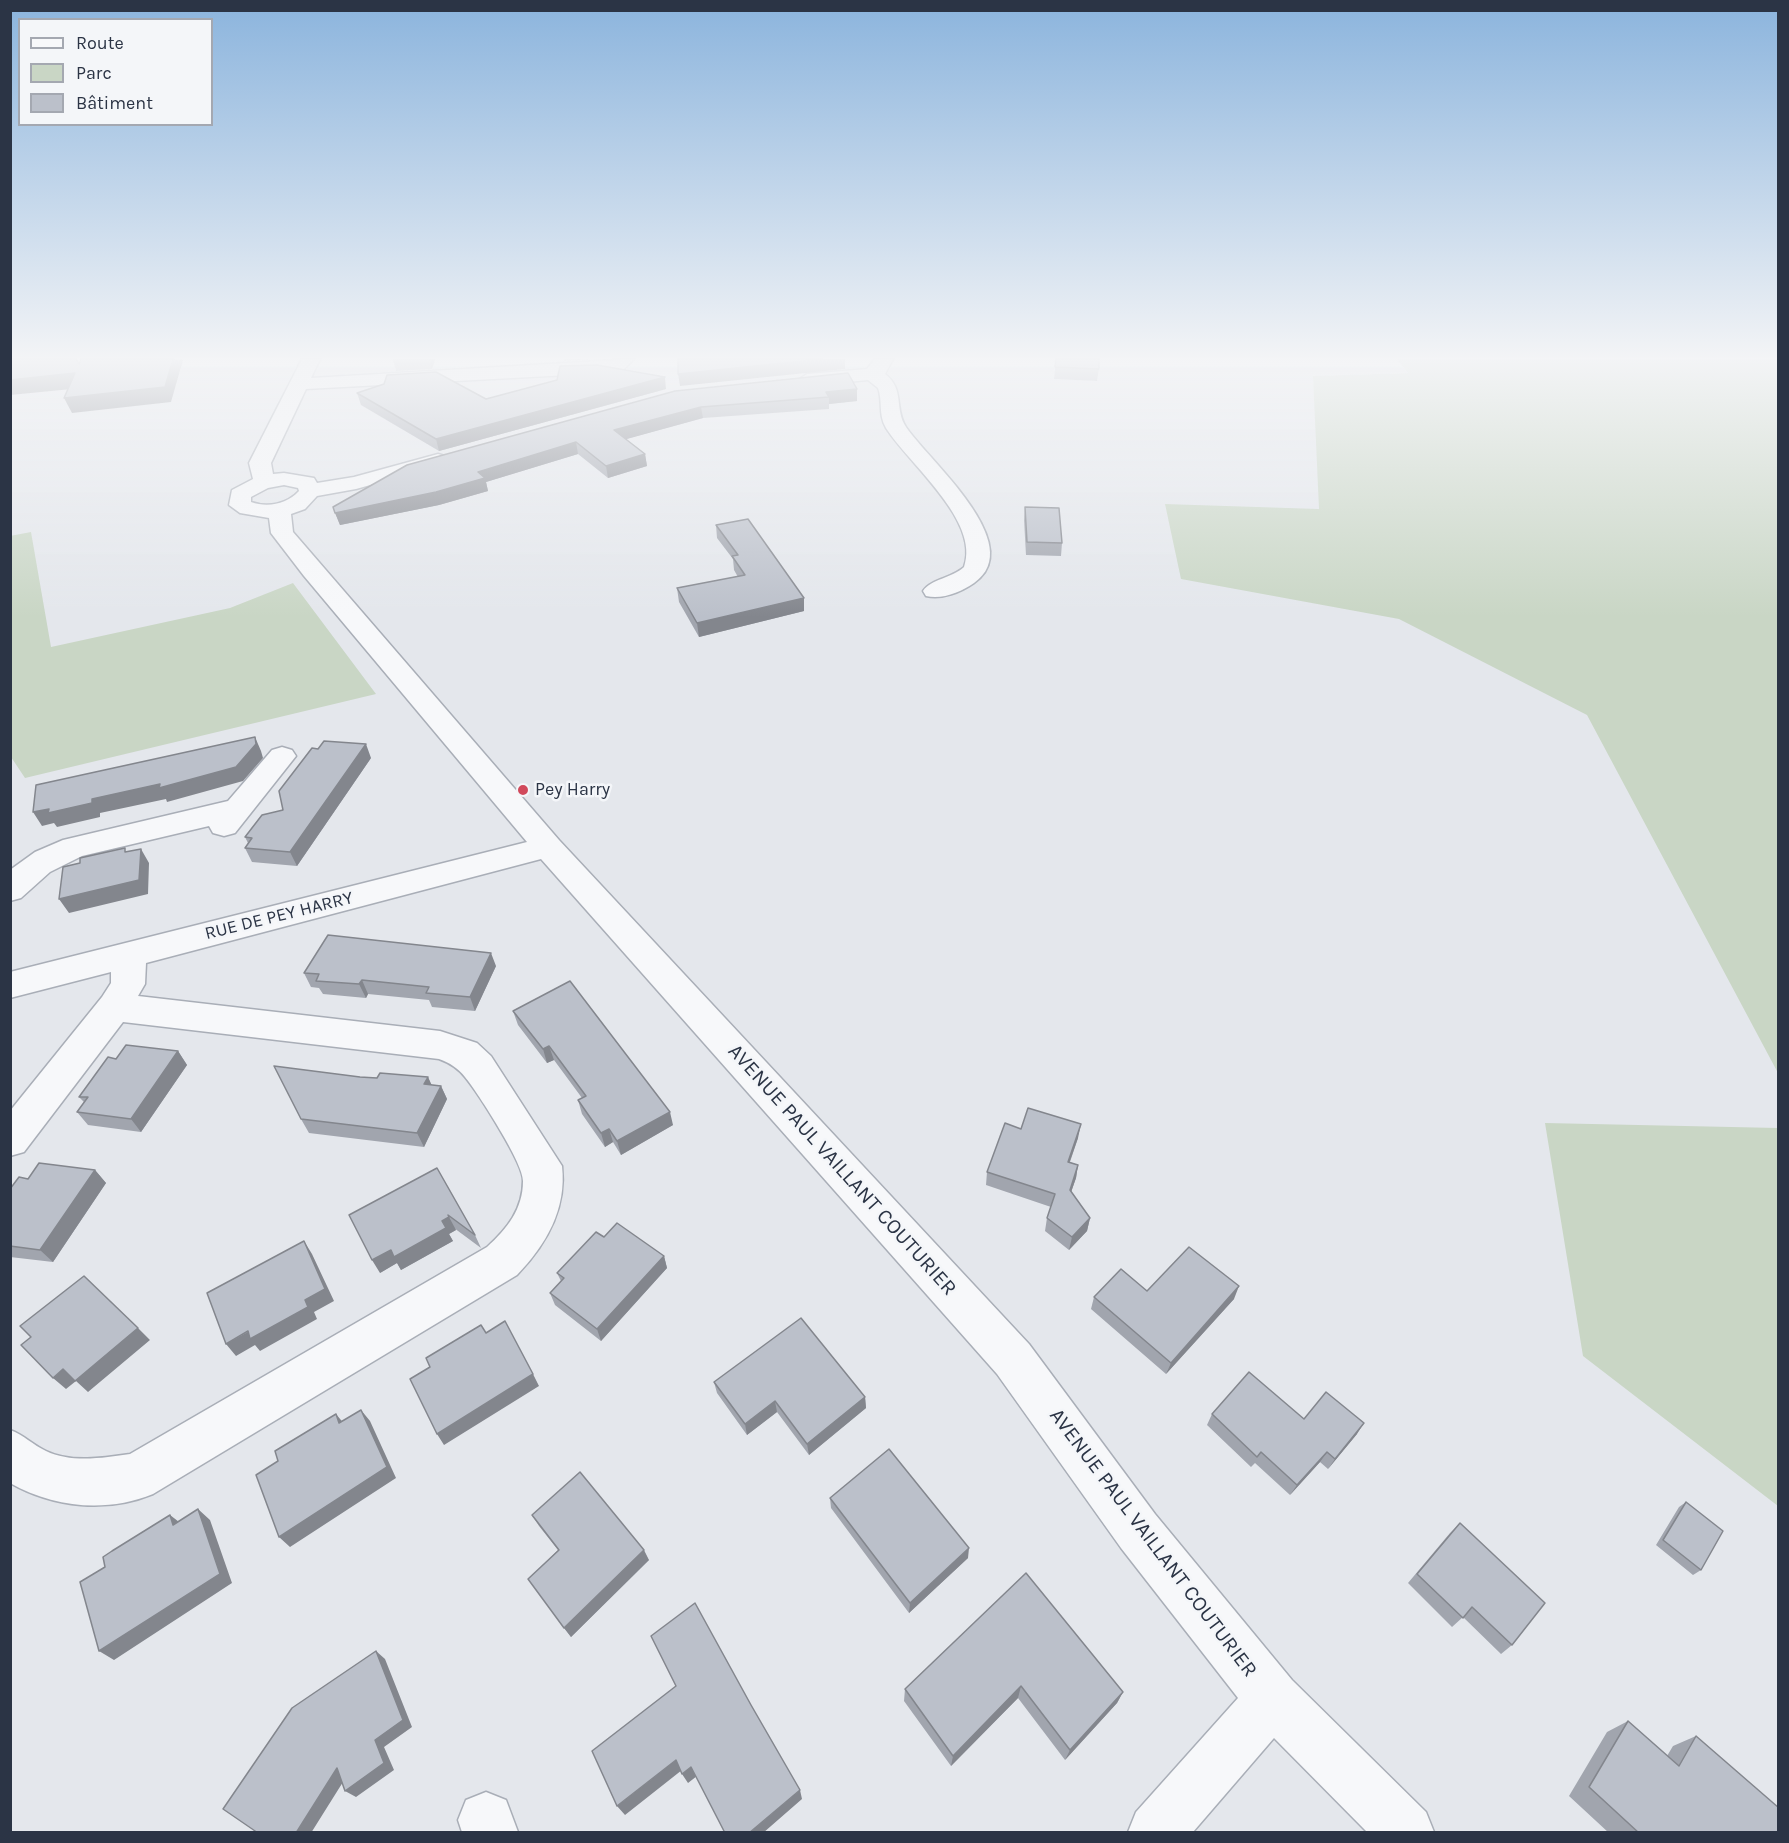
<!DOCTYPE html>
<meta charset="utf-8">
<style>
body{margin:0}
#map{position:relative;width:1789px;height:1843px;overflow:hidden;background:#e4e7ec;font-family:Karla,sans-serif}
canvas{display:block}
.frame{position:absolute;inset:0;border:12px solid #2b3445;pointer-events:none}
.legend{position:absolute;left:18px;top:18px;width:195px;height:108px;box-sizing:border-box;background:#f4f6f9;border:2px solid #a4a8b1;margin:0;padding:8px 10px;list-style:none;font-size:18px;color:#2b3445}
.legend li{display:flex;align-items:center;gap:12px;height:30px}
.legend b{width:30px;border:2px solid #a4a8b1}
</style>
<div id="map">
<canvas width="1789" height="1843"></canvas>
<div class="frame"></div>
<ul class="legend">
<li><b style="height:8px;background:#f7f8fa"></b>Route</li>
<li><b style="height:16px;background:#c9d6c5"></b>Parc</li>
<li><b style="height:16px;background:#bbc0ca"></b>Bâtiment</li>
</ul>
</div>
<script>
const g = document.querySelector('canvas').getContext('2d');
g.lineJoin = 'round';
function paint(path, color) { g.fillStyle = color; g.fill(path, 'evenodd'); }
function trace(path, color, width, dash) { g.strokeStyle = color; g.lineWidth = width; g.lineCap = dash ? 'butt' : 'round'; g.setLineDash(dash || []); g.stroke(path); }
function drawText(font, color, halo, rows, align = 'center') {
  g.font = font + ' Karla,sans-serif'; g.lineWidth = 5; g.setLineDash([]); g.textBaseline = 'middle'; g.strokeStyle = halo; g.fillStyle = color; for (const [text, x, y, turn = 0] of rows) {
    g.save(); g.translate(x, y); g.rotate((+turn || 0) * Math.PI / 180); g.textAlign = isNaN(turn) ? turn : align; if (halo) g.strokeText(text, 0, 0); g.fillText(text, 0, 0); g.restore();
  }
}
paint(new Path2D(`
 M 1397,359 L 1778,359 L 1778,1073 L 1587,715 L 1399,619 L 1181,579 L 1165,504 L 1319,509 L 1313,376 L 1408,373 Z
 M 31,532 L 51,647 L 230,608 L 293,583 L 376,694 L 25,778 L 11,757 L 10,536 Z
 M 1545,1123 L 1778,1128 L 1778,1506 L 1583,1356 Z`), '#c9d6c5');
const street = new Path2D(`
 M 302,359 L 320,359 L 311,378 L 634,359 L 624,369 L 606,373 L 306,389 L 271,463 L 273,474 L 284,473 L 314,478 L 317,483 L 354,477 L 438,454 L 445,456 L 448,460 L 445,464 L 356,489 L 317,496 L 305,509 L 291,514 L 293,532 L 559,840 L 1029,1344 L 1155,1514 L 1292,1680 L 1426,1812 L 1434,1832 L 1367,1832 L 1274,1738 L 1193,1832 L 1128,1832 L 1136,1812 L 1238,1698 L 1121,1548 L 997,1374 L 541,859 L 146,963 L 145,984 L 138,996 L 440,1031 L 477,1043 L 491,1056 L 562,1166 C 567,1209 546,1245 517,1275 L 153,1494 C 107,1513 54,1508 10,1483 L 10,1430 C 24,1435 33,1445 46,1451 C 70,1463 104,1458 130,1454 L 487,1247 C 507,1229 523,1209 523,1181 C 524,1164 478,1093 465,1077 C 458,1068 450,1063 439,1059 L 123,1022 L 24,1152 L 10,1156 L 10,1111 L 102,997 L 111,983 L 111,972 L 10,998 L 10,972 L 527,842 L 304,576 L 271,533 L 269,518 L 240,513 L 229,505 L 232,490 L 253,479 L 249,463 ZM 284,485 L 298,488 L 299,491 C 287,504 268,508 251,502 L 251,497 L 268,488 Z
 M 875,359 L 893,359 L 885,374 C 905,389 894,409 906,427 C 928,460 1029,545 974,583 C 961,592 942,600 926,596 L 923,591 C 931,579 952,578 964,567 C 981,521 908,463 886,428 C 878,415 883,401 878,388 L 868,380 L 807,386 L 798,380 L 807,374 L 867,369 Z
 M 282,747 L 292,750 L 296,756 L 235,833 L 224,836 L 213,833 L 209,826 L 82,856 L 50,872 L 21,898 L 10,901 L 10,870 L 35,852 L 63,840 L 228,801 L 272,750 Z
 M 486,1792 L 506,1800 L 518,1832 L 462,1832 L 458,1820 L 466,1800 Z`);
trace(street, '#a9aeb7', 3);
paint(street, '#f7f8fa');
paint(new Path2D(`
 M 393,359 L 435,359 L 432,369 L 396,371 Z
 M 564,359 L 589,359 L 564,361 Z
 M 1056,359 L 1099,369 L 1097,381 L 1054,379 Z
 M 848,373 L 857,401 L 829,404 L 829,409 L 703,418 L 626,439 L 645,454 L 647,466 L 608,478 L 578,454 L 486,482 L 488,491 L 439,505 L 340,525 L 333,507 L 407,465 Z
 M 666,389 L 439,451 L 361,405 L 357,393 L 486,399 Z
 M 1025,507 L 1062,543 L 1061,556 L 1026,555 L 1024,520 Z
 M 716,525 L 804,598 L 804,611 L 699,637 L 679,602 L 677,588 L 738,577 L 734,570 L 733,559 L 717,538 Z
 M 371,758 L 297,866 L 252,862 L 245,848 L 248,843 L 245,837 L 283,810 Z
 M 496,966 L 475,1011 L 432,1007 L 429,1000 L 368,994 L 366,998 L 323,994 L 319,988 L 311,987 L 304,973 Z
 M 513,1011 L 673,1125 L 621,1155 L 613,1142 L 605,1147 L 582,1114 L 578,1100 L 582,1098 L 554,1060 L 547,1063 L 518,1025 Z
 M 178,1051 L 187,1065 L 141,1132 L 88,1125 L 77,1112 L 84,1102 L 79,1097 L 116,1059 Z
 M 360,1077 L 377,1078 L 428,1077 L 431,1085 L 441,1086 L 447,1099 L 424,1147 L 309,1133 L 301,1119 Z
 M 1021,1129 L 1078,1138 L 1070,1162 L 1078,1165 L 1076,1178 L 1071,1192 L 1090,1218 L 1087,1231 L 1069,1250 L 1045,1231 L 1047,1218 L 1051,1207 L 986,1185 L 987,1172 Z
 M 437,1168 L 475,1235 L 481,1248 L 454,1228 L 456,1230 L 449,1234 L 453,1241 L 401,1270 L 397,1263 L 380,1273 Z
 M 95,1170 L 106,1183 L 53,1262 L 10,1257 L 10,1189 L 28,1179 Z
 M 604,1237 L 664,1256 L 667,1268 L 601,1341 L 555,1305 L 550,1293 L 561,1281 L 557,1273 Z
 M 1147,1291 L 1234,1299 L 1166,1374 L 1091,1309 L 1094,1297 Z
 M 714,1382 L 865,1397 L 866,1408 L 809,1455 L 777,1412 L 747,1435 L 717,1393 Z
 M 1212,1414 L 1304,1419 L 1357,1434 L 1328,1469 L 1320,1462 L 1290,1495 L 1255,1463 L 1251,1467 L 1207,1425 Z
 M 830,1498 L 968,1558 L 909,1613 L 831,1508 Z
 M 1686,1502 L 1701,1570 L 1693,1575 L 1656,1545 L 1679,1507 Z
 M 532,1515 L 649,1560 L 571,1637 L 528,1579 L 558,1550 L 539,1526 Z
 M 1460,1523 L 1512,1645 L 1501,1654 L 1463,1617 L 1452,1627 L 1408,1583 L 1450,1533 Z
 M 1026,1573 L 1123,1692 L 1117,1703 L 1065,1760 L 1018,1698 L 951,1766 L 904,1701 L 905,1689 Z
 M 1628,1721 L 1667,1756 L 1673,1746 L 1696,1736 L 1779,1833 L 1609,1833 L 1569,1796 L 1607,1732 Z`), '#a1a5ae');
paint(new Path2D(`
 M 172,359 L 183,360 L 171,402 L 72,413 L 64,398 Z
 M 429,359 L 435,359 L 432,369 Z
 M 822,359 L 845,359 L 845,369 L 680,386 L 678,374 Z
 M 75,373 L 82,388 L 10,395 L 10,380 Z
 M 665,377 L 666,389 L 439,451 L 436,439 Z
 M 857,389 L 857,401 L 829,404 L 829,397 L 826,392 Z
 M 701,407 L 703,418 L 616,442 L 614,430 Z
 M 576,442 L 578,454 L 486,482 L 488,491 L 439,505 L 340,525 L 335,513 Z
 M 645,454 L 647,466 L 608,478 L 606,466 Z
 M 804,598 L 804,611 L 699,637 L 697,623 Z
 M 255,737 L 261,751 L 263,758 L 243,781 L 167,802 L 166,799 L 100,813 L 100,817 L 57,827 L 54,823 L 42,826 L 33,812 L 92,799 Z
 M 366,744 L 371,758 L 297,866 L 290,852 Z
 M 141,849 L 149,863 L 148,894 L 69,913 L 59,899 Z
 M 491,953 L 496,966 L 475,1011 L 470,997 Z
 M 362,980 L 368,994 L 366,998 L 359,984 Z
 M 549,1046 L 554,1060 L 547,1063 L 543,1049 Z
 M 178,1051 L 187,1065 L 141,1132 L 131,1119 Z
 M 428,1077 L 434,1090 L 424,1084 Z
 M 441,1086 L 447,1099 L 424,1147 L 417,1133 Z
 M 670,1112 L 673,1125 L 621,1155 L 617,1141 Z
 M 1081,1124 L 1078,1138 L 1065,1175 L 1068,1162 Z
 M 609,1129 L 613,1142 L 605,1147 L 601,1133 Z
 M 1078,1165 L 1076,1178 L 1067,1204 L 1070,1190 Z
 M 95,1170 L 106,1183 L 53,1262 L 40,1250 Z
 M 449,1217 L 456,1230 L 449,1234 L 453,1241 L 401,1270 L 397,1263 L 380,1273 L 372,1260 Z
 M 1090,1218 L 1087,1231 L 1069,1250 L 1072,1237 Z
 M 304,1241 L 312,1254 L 334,1301 L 314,1312 L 317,1319 L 260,1351 L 255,1345 L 236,1356 L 226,1344 L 305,1300 Z
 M 664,1256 L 667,1268 L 601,1341 L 597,1329 Z
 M 1239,1286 L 1234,1299 L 1166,1374 L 1171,1363 Z
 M 138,1328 L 150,1340 L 88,1392 L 76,1381 L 66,1389 L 53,1378 L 63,1369 Z
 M 533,1374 L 539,1386 L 444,1445 L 437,1434 Z
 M 865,1397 L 866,1408 L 809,1455 L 807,1444 Z
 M 775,1401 L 777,1412 L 747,1435 L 745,1424 Z
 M 361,1410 L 370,1421 L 396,1478 L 290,1547 L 279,1537 Z
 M 336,1414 L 345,1425 L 339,1423 Z
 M 1364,1423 L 1357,1434 L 1328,1469 L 1335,1459 Z
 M 1327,1452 L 1320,1462 L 1290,1495 L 1297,1485 Z
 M 198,1509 L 210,1520 L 232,1583 L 114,1660 L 99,1651 Z
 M 170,1515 L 183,1525 L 173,1525 Z
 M 969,1548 L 968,1558 L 909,1613 L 910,1603 Z
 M 644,1550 L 649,1560 L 571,1637 L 564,1628 Z
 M 376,1651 L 385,1659 L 412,1727 L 384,1747 L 394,1770 L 356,1797 L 345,1791 L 375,1740 Z
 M 1021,1686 L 1018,1698 L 951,1766 L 953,1756 Z
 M 1123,1692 L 1117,1703 L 1065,1760 L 1070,1750 Z
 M 676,1760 L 682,1770 L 625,1815 L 617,1806 Z
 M 691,1767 L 697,1776 L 688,1783 L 682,1774 Z
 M 337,1768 L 348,1774 L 311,1833 L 296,1833 Z
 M 800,1790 L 802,1799 L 763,1833 L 749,1833 Z`), '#83868d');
const building = new Path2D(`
 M 10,359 L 76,359 L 79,364 L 81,359 L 173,359 L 165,387 L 64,398 L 75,373 L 10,380 Z
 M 678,359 L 822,359 L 678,374 Z
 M 1056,359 L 1099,359 L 1099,369 L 1055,367 Z
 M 597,365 L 665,377 L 436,439 L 357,393 L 384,384 L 387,375 L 436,372 L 486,399 L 557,380 L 560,366 Z
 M 848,373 L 857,389 L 826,392 L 829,397 L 701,407 L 614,430 L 645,454 L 606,466 L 576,442 L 478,472 L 485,478 L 436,492 L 335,513 L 333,507 L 407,465 L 675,391 Z
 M 1025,507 L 1059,508 L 1062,543 L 1027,542 Z
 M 748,519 L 804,598 L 697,623 L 677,588 L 745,575 L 732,556 L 738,555 L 716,525 Z
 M 255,737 L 256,744 L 236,767 L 159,788 L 160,784 L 92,799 L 92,803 L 48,813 L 49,809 L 33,812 L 36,785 Z
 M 324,741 L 366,744 L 290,852 L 245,848 L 252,838 L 245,837 L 262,815 L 283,810 L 279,791 L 312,748 L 318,749 Z
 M 125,848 L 125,852 L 141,849 L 139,880 L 59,899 L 63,867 L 80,863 L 80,858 Z
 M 328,935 L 491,953 L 470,997 L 426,993 L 429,987 L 362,980 L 359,984 L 316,981 L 319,974 L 304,973 Z
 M 570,981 L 670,1112 L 617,1141 L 609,1129 L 601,1133 L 578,1100 L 586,1096 L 549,1046 L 543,1049 L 513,1011 Z
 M 126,1045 L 178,1051 L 131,1119 L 77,1112 L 88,1097 L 79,1097 L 108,1057 L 116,1059 Z
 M 274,1066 L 360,1077 L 377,1078 L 380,1073 L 428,1077 L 424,1084 L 441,1086 L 417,1133 L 301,1119 Z
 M 1028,1108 L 1081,1124 L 1068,1162 L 1078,1165 L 1070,1190 L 1090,1218 L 1072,1237 L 1047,1218 L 1055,1194 L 987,1172 L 1005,1123 L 1021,1129 Z
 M 39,1163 L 95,1170 L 40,1250 L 10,1246 L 10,1189 L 19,1177 L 28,1179 Z
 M 437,1168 L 475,1235 L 448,1215 L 449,1217 L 442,1221 L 446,1228 L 394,1257 L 391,1250 L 372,1260 L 349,1215 Z
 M 617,1223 L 664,1256 L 597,1329 L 550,1293 L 564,1278 L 557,1273 L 596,1232 L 604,1237 Z
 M 304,1241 L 325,1289 L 305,1300 L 308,1307 L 250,1339 L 248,1331 L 226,1344 L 207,1293 Z
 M 1189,1247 L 1239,1286 L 1171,1363 L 1094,1297 L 1121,1269 L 1147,1291 Z
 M 84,1276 L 138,1328 L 75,1381 L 63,1369 L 53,1378 L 21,1345 L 31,1337 L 20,1326 Z
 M 801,1318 L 865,1397 L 807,1444 L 775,1401 L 745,1424 L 714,1382 Z
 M 505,1321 L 533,1374 L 437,1434 L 410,1379 L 430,1367 L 426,1358 L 481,1325 L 486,1333 Z
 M 1249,1372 L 1304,1419 L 1326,1392 L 1364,1423 L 1335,1459 L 1327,1452 L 1297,1485 L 1261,1452 L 1257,1457 L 1212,1414 Z
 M 361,1410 L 387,1467 L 279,1537 L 256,1475 L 278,1461 L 275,1451 L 336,1414 L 339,1423 Z
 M 889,1449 L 969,1548 L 910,1603 L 830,1498 Z
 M 580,1472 L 644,1550 L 564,1628 L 528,1579 L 559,1550 L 532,1515 Z
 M 1686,1502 L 1723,1531 L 1701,1570 L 1663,1540 Z
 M 198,1509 L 220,1574 L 99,1651 L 80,1582 L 105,1567 L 103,1557 L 112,1551 L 170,1515 L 173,1525 Z
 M 1460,1523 L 1545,1603 L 1512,1645 L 1472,1607 L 1463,1618 L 1417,1574 Z
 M 1026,1573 L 1123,1692 L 1070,1750 L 1021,1686 L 953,1756 L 905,1689 Z
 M 695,1603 L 751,1705 L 800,1790 L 749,1833 L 725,1833 L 691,1767 L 682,1774 L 676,1760 L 617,1806 L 592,1751 L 676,1686 L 651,1636 Z
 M 376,1651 L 403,1720 L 375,1740 L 384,1763 L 345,1791 L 337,1768 L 296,1833 L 258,1833 L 223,1809 L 292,1708 Z
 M 1628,1721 L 1679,1766 L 1696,1736 L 1779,1808 L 1779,1833 L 1639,1833 L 1589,1787 Z`);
paint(building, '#bbc0ca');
trace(building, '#83868d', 1.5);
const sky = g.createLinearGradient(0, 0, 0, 617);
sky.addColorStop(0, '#8bb4dd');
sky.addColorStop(0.58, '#f3f4f6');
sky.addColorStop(1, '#f3f4f600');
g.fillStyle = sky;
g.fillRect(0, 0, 1789, 617);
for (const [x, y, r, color] of [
 [523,790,6,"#d1495b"]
]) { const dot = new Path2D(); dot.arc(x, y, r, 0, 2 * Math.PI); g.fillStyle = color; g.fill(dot); trace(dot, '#f4f6f9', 2); }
drawText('18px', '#2b3445', '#f4f6f9', [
 ["Pey Harry",535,790]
], 'left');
drawText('18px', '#2b3445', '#f4f6f9', [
 ["RUE DE PEY HARRY",279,916,-14]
]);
drawText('21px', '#2b3445', '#f4f6f9', [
 ["AVENUE PAUL VAILLANT COUTURIER",842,1170,48],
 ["AVENUE PAUL VAILLANT COUTURIER",1153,1543,53]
]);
</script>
